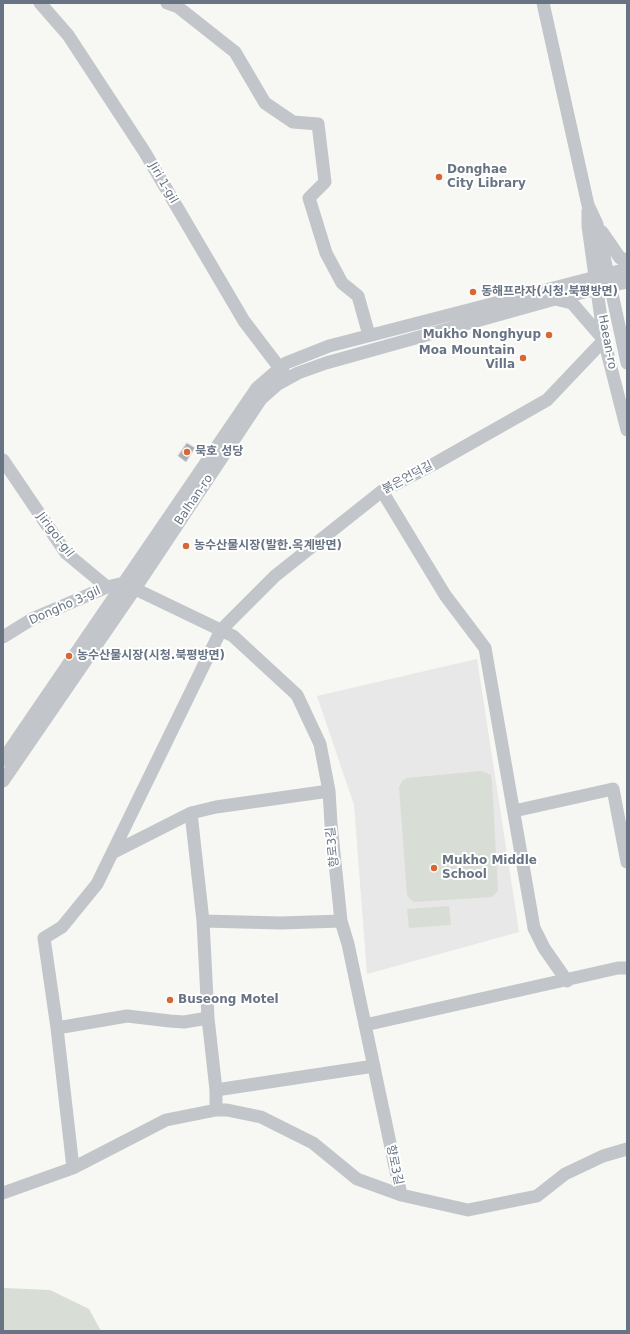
<!DOCTYPE html>
<meta charset="utf-8">
<style>
body{margin:0}
#map{position:relative;width:630px;height:1334px;overflow:hidden;background:#f7f7f4;font-family:"DejaVu Sans",sans-serif}
canvas{display:block}
.frame{position:absolute;inset:0;border:4px solid #687483;pointer-events:none}
</style>
<div id="map">
<canvas width="630" height="1334"></canvas>
<div class="frame"></div>
</div>
<script>
const g = document.querySelector('canvas').getContext('2d');
g.lineJoin = 'round';
function paint(path, color) { g.fillStyle = color; g.fill(path, 'evenodd'); }
function trace(path, color, width, dash) { g.strokeStyle = color; g.lineWidth = width; g.lineCap = dash ? 'butt' : 'round'; g.setLineDash(dash || []); g.stroke(path); }
function drawText(font, color, halo, rows, align = 'center') {
  g.font = font + ' "DejaVu Sans","Noto Sans KR",sans-serif'; g.lineWidth = 4; g.setLineDash([]); g.textBaseline = 'middle'; g.strokeStyle = halo; g.fillStyle = color; for (const [text, x, y, turn = 0] of rows) {
    g.save(); g.translate(x, y); g.rotate((+turn || 0) * Math.PI / 180); g.textAlign = isNaN(turn) ? turn : align; if (halo) g.strokeText(text, 0, 0); g.fillText(text, 0, 0); g.restore();
  }
}
paint(new Path2D(`
 M 477,659 L 519,932 L 367,974 L 354,805 L 317,696 Z`), '#e7e8e7');
paint(new Path2D(`
 M 481,771 L 491,775 L 492,783 L 498,891 L 492,897 L 414,902 L 410,899 L 407,895 L 399,787 L 402,781 L 407,778 Z
 M 449,906 L 451,925 L 409,928 L 407,909 Z
 M 3,1288 L 50,1290 L 89,1309 L 101,1331 L 3,1331 Z`), '#d8ddd5');
const building = new Path2D(`
 M 187,443 L 195,448 L 186,462 L 178,456 Z`);
paint(building, '#a9afb5');
trace(building, '#d8d8d6', 1);
trace(new Path2D(`
 M 40,3 L 68,35 L 144,151 L 244,321 L 285,375
 M 167,3 L 178,7 L 235,52 L 265,103 L 293,122 L 318,124 L 325,182 L 309,198 L 326,253 L 342,283 L 358,296 L 369,335
 M 543,3 L 588,205 L 597,224 L 627,363
 M 588,211 L 588,226 L 604,340 L 627,430
 M 602,232 L 620,258 L 627,260
 M 3,460 L 66,553 L 107,587 L 124,583
 M 382,491 L 445,595 L 485,648 L 534,928 L 544,948 L 567,981
 M 127,585 L 233,636 L 297,695 L 320,744 L 329,791 L 331,824 L 341,921 L 348,944 L 401,1195
 M 3,637 L 32,619 L 107,587
 M 3,760 L 257,388 L 286,363 L 329,346 L 627,269
 M 3,781 L 134,590 L 253,411 L 261,399 L 278,384 L 298,373 L 326,363 L 555,299 L 627,282
 M 514,811 L 613,789 L 627,862
 M 191,813 L 203,921 L 208,1018 L 216,1090 L 216,1110
 M 112,853 L 191,813 L 216,807 L 329,791
 M 203,921 L 281,923 L 341,921
 M 365,1025 L 618,968 L 627,968
 M 57,1028 L 127,1016 L 170,1021 L 184,1022 L 208,1018
 M 216,1090 L 374,1066
 M 73,1168 L 57,1028 L 44,938 L 62,927 L 97,884 L 221,630 L 275,576 L 382,491 L 434,464 L 547,400 L 604,340 L 572,303 L 555,299
 M 3,1193 L 73,1168 L 166,1120 L 216,1110 L 227,1110 L 261,1117 L 313,1143 L 357,1179 L 401,1195 L 468,1210 L 537,1196 L 565,1174 L 603,1156 L 627,1149`), '#c2c5c9', 13);
for (const [x, y, r, color] of [
 [439,177,4,"#d86833"],
 [473,292,4,"#d86833"],
 [549,335,4,"#d86833"],
 [523,358,4,"#d86833"],
 [187,452,4,"#d86833"],
 [186,546,4,"#d86833"],
 [69,656,4,"#d86833"],
 [434,868,4,"#d86833"],
 [170,1000,4,"#d86833"]
]) { const dot = new Path2D(); dot.arc(x, y, r, 0, 2 * Math.PI); g.fillStyle = color; g.fill(dot); trace(dot, '#fff', 1.5); }
drawText('bold 12px', '#687483', '#fff', [
 ["Donghae",447,170],
 ["City Library",447,184],
 ["동해프라자(시청.북평방면)",481,292],
 ["Mukho Nonghyup",541,335,"right"],
 ["Moa Mountain",515,351,"right"],
 ["Villa",515,365,"right"],
 ["묵호 성당",195,452],
 ["농수산물시장(발한.옥계방면)",194,546],
 ["농수산물시장(시청.북평방면)",77,656],
 ["Mukho Middle",442,861],
 ["School",442,875],
 ["Buseong Motel",178,1000]
], 'left');
drawText('12px', '#687483', '#fff', [
 ["Jiri 1-gil",163,183,60],
 ["Haean-ro",607,342,79],
 ["붉은언덕길",408,478,-28],
 ["Balhan-ro",194,500,-56],
 ["Jirigol-gil",55,535,53],
 ["Dongho 3-gil",65,606,-24],
 ["향로3길",333,847,-96],
 ["향로3길",394,1165,78]
]);
</script>
